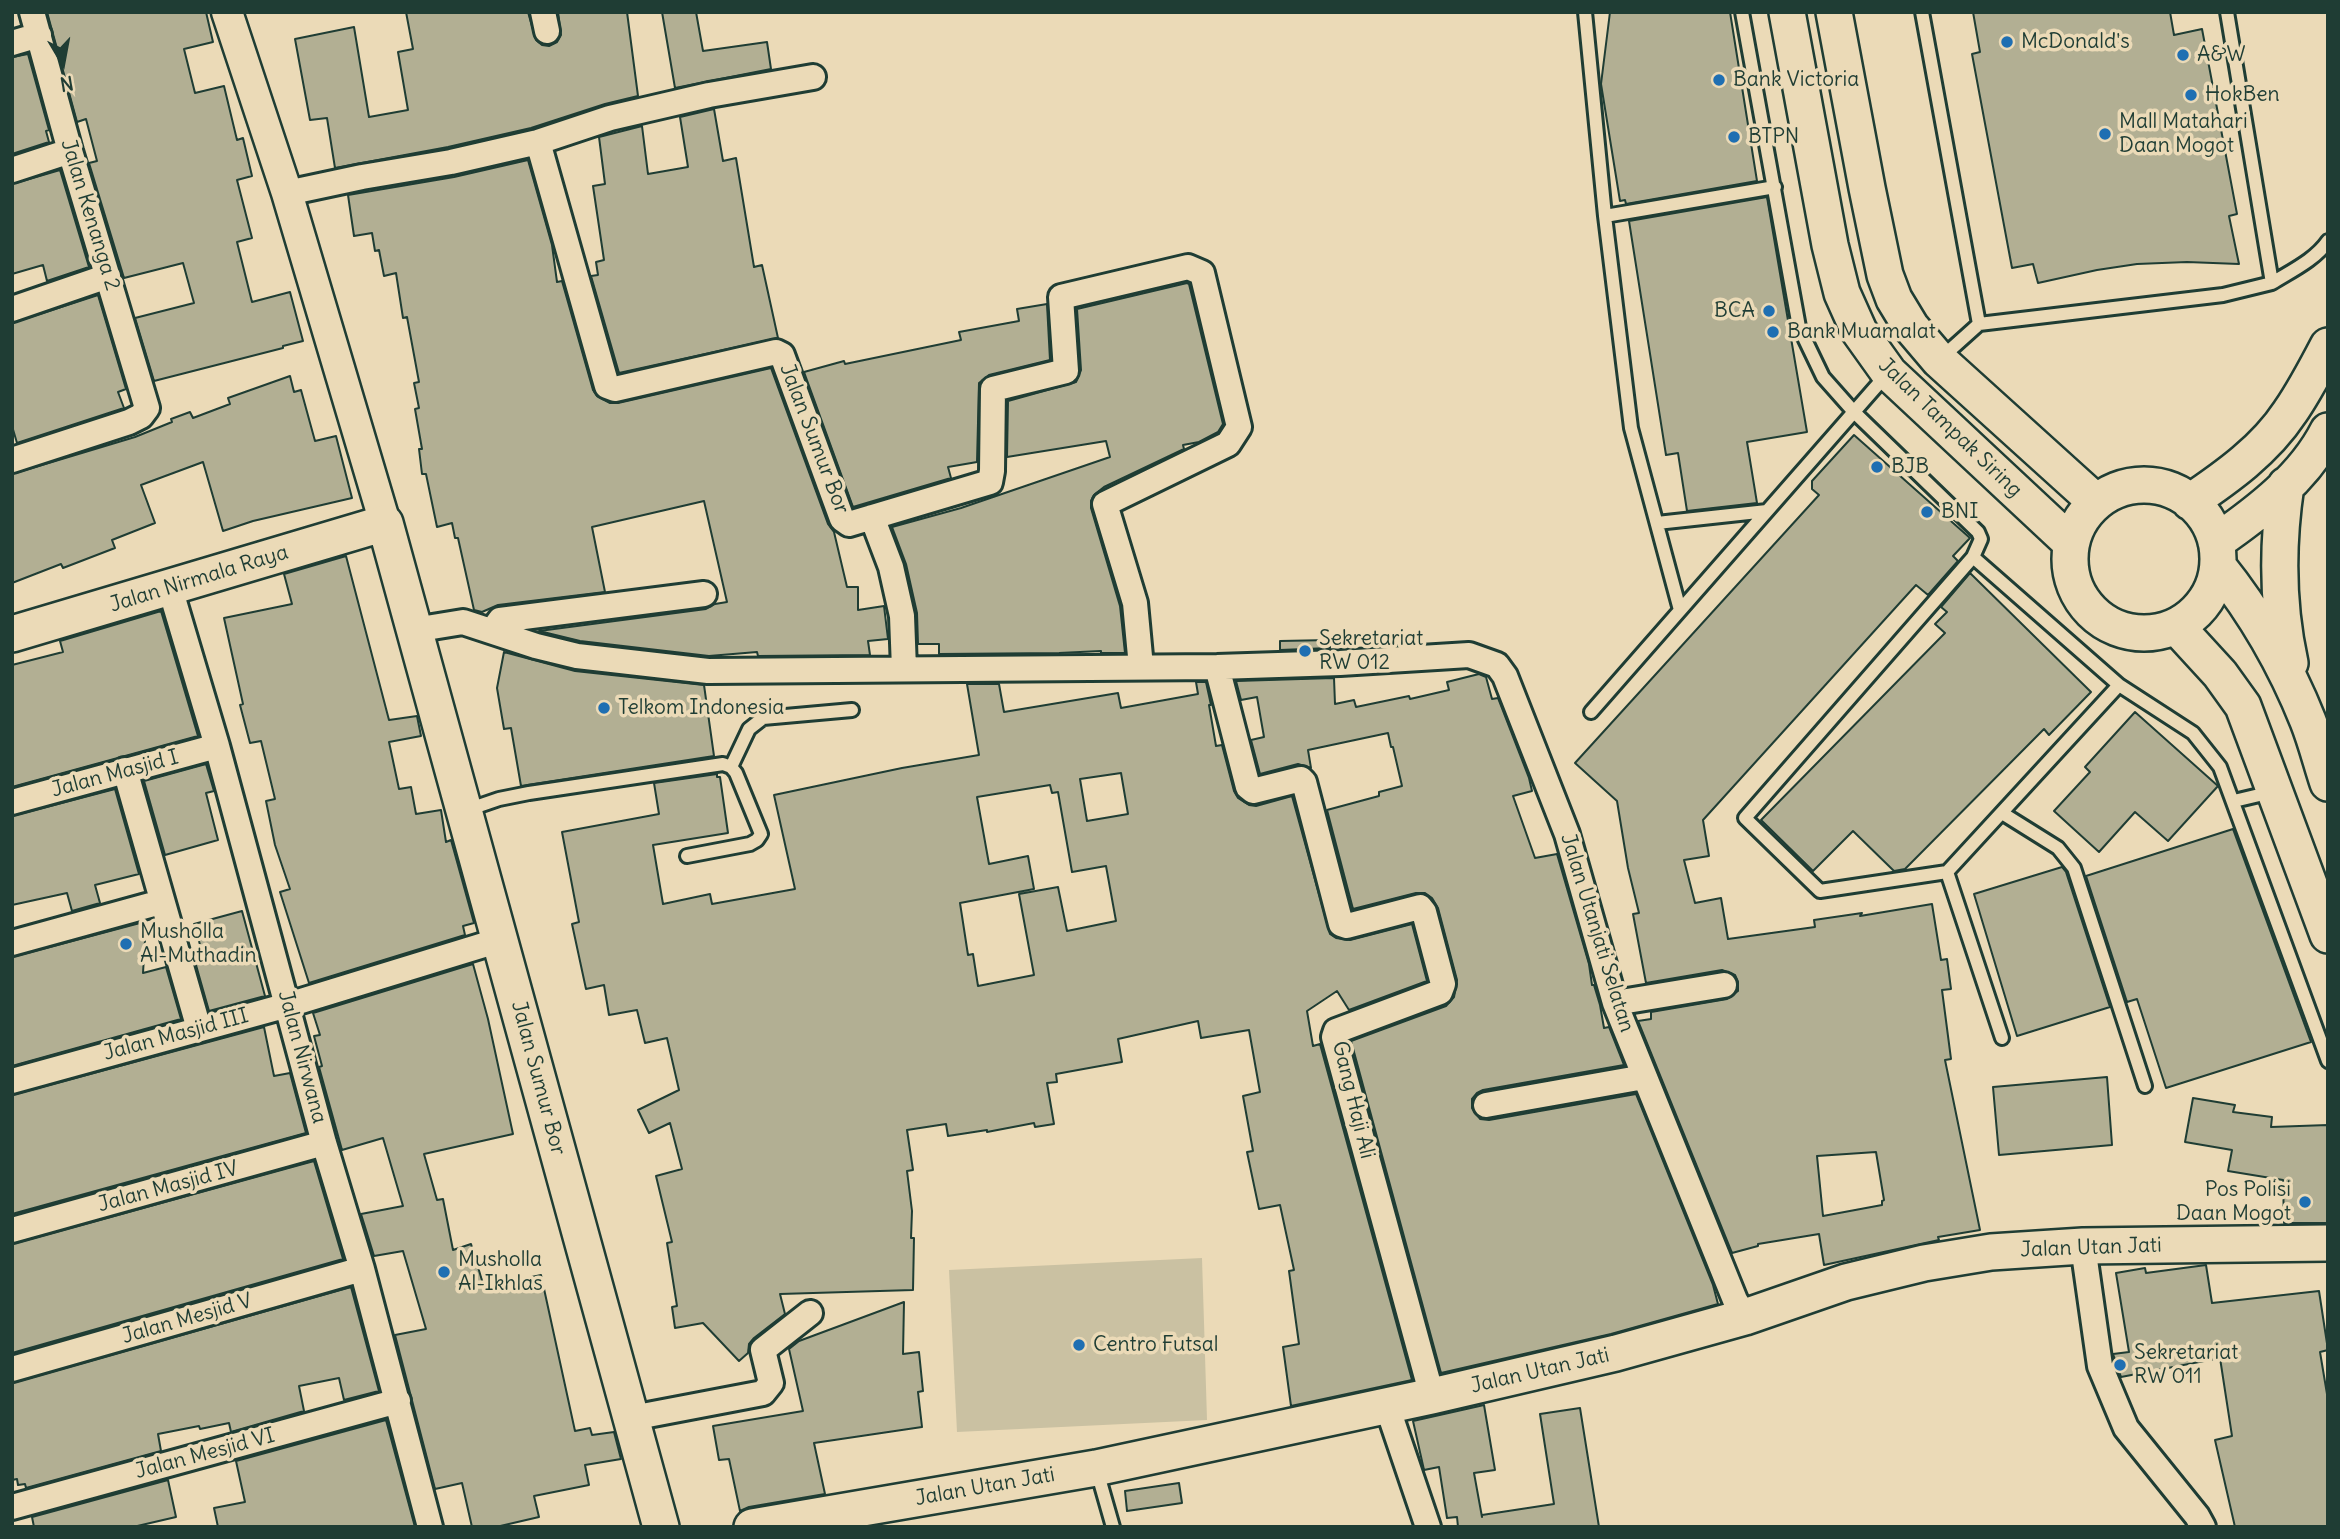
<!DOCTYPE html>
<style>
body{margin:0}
#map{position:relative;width:2340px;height:1539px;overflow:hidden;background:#ebdab7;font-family:Delius,sans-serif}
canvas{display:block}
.frame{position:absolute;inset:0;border:14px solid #1f3d34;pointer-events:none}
.north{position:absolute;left:28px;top:28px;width:70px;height:70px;-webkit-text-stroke:5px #ebdab7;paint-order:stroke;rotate:170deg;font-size:19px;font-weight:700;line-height:28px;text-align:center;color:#1f3d34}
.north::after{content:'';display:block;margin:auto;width:24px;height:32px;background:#1f3d34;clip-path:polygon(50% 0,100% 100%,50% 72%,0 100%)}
</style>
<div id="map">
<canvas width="2340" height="1539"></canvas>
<div class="frame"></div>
<div class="north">N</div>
</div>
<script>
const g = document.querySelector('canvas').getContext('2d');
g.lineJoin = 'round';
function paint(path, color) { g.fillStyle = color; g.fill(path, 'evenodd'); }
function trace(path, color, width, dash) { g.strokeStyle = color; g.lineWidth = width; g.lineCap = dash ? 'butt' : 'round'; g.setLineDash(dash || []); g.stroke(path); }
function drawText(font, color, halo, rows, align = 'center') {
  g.font = font + ' Delius,sans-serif'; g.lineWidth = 7; g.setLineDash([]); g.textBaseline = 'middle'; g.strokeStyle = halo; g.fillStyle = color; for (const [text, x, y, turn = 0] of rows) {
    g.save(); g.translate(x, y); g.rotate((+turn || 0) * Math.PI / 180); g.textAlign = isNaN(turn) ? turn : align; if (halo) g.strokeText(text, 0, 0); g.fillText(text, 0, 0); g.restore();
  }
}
paint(new Path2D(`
 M 1202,1258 L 1207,1420 L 957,1432 L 949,1270 Z`), '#cac1a2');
const building = new Path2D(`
 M 47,12 L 206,12 L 213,42 L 184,49 L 195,93 L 224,86 L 237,140 L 243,138 L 252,176 L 237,180 L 252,238 L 237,242 L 252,302 L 290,292 L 303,341 L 283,346 L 283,348 L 154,381 L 135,318 L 194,303 L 183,263 L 124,278 L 89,163 L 97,161 L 86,119 L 77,122 Z
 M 406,12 L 528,12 L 536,40 L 542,45 L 549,46 L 557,42 L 561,35 L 558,12 L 627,12 L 638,96 L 605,104 L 531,128 L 448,147 L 335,168 L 327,118 L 310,120 L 295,39 L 354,27 L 369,117 L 408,110 L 398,52 L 413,49 Z
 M 662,12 L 696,12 L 703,51 L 767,42 L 771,69 L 675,88 Z
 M 1610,12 L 1730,12 L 1757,181 L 1626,204 L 1625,200 L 1620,201 L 1601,84 Z
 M 1973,12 L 2170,12 L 2174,35 L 2202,29 L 2237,214 L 2229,216 L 2239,264 L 2187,262 L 2137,264 L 2097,270 L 2038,283 L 2033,264 L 2012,268 L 1972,54 L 1980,52 Z
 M 28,54 L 49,130 L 46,131 L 49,142 L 12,154 L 12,57 Z
 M 714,109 L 723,161 L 736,158 L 754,267 L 762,265 L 778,338 L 619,373 L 591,276 L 598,275 L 596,262 L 604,260 L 593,186 L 605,184 L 599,137 L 642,126 L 648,174 L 688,167 L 680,117 Z
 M 528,160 L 552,245 L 557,282 L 562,281 L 593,390 L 597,396 L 610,403 L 618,403 L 771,368 L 828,524 L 834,532 L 847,587 L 858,587 L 858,610 L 884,606 L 888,639 L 868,641 L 870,655 L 758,656 L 757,652 L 709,656 L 580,641 L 539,631 L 706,609 L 715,604 L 727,602 L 704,501 L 592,527 L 605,592 L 498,605 L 482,612 L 474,610 L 458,538 L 455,538 L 452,523 L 437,527 L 426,474 L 422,474 L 419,449 L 422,449 L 415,409 L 419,408 L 414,383 L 419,382 L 407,317 L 403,318 L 396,273 L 384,276 L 379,250 L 375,251 L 372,233 L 354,236 L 348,195 L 454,177 Z
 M 60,170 L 89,267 L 47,281 L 43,265 L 12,274 L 12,184 Z
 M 1767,197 L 1807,432 L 1747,442 L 1757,503 L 1687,511 L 1678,453 L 1666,455 L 1629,221 Z
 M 1187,283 L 1189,284 L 1223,424 L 1218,432 L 1199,442 L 1183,445 L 1184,449 L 1104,487 L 1094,495 L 1091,501 L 1091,508 L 1120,606 L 1125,653 L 1101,653 L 1101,651 L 1059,653 L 939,654 L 939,644 L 918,644 L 917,613 L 906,564 L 892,527 L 961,508 L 1110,457 L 1106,441 L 1007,457 L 1008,401 L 1076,382 L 1081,370 L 1077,309 Z
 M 98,295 L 126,389 L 118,392 L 124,408 L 17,443 L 12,426 L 12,323 Z
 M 1047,304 L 1050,360 L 989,375 L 979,383 L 977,462 L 948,467 L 951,478 L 853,507 L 804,372 L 844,361 L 845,364 L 961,340 L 959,332 L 1019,321 L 1017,309 Z
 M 290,376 L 294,392 L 301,390 L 315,441 L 336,436 L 352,498 L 253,521 L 223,531 L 203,462 L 141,485 L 155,523 L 112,540 L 115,548 L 63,568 L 61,564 L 12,583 L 12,474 L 135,437 L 172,422 L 171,419 L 190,412 L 193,418 L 230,404 L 228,398 Z
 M 1854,435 L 1970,538 L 1953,556 L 1958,561 L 1928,595 L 1916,585 L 1703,820 L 1709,856 L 1684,860 L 1695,903 L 1721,898 L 1728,939 L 1815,927 L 1814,920 L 1862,913 L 1860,916 L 1932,904 L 1941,960 L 1947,959 L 1951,989 L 1942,990 L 1951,1059 L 1945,1060 L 1980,1230 L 1938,1237 L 1939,1240 L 1824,1265 L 1819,1234 L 1758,1244 L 1758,1246 L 1732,1253 L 1638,1021 L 1651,1019 L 1651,1012 L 1727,999 L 1738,991 L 1738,982 L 1735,975 L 1722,970 L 1646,983 L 1633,914 L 1639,913 L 1628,868 L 1617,801 L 1575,763 L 1819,495 L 1812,489 L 1812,481 ZM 1876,1152 L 1884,1200 L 1882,1201 L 1882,1205 L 1823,1216 L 1817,1156 Z
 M 346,556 L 389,720 L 417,716 L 421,736 L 389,742 L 399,789 L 411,787 L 416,814 L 441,810 L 446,842 L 451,840 L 474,923 L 463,926 L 465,935 L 309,983 L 280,892 L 290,889 L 275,845 L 266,801 L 275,799 L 261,741 L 250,743 L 240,705 L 243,704 L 224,618 L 292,604 L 284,574 Z
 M 1970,573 L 2091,692 L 2049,735 L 2044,729 L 1905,869 L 1894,871 L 1853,831 L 1813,871 L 1761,820 L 1945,633 L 1935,624 L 1947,612 L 1941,607 Z
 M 161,611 L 198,736 L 12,787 L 12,665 L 63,652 L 60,641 Z
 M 1330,640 L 1330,648 L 1280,650 L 1280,641 Z
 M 504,652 L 575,671 L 704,685 L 714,756 L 521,786 L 511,728 L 504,729 L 497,688 Z
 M 1479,674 L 1486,677 L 1492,699 L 1498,698 L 1529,778 L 1532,791 L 1513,796 L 1535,858 L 1557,854 L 1589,964 L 1592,985 L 1594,985 L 1600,1005 L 1604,1028 L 1609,1027 L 1624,1065 L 1483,1090 L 1477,1093 L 1472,1099 L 1472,1108 L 1480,1119 L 1489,1120 L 1636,1094 L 1713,1285 L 1718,1304 L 1611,1334 L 1441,1373 L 1351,1041 L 1446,1006 L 1454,997 L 1457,980 L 1438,908 L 1432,898 L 1425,893 L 1416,893 L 1353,909 L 1327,810 L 1379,796 L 1379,792 L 1402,786 L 1393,747 L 1391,747 L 1388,733 L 1308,750 L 1311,768 L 1298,764 L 1260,774 L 1251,740 L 1264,737 L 1257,697 L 1241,700 L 1236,681 L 1334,678 L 1335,704 L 1354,700 L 1356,707 L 1409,696 L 1410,699 L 1449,690 L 1447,682 Z
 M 1196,682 L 1206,682 L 1211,705 L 1209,705 L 1216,746 L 1222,745 L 1234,791 L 1238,798 L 1249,805 L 1256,806 L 1292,796 L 1330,934 L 1336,938 L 1350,940 L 1412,924 L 1427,981 L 1349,1010 L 1337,991 L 1307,1011 L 1313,1046 L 1320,1044 L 1412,1380 L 1291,1406 L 1283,1347 L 1299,1344 L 1289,1271 L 1294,1270 L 1280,1205 L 1259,1209 L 1247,1152 L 1253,1151 L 1243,1096 L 1260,1092 L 1249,1030 L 1201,1038 L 1198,1021 L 1118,1039 L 1122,1062 L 1056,1074 L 1057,1082 L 1047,1083 L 1054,1124 L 1035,1127 L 1034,1123 L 987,1132 L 987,1130 L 948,1136 L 946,1124 L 907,1130 L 913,1170 L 907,1171 L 912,1211 L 911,1238 L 914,1238 L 913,1290 L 780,1294 L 785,1314 L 754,1338 L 749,1344 L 748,1353 L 739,1361 L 703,1323 L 675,1328 L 672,1307 L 677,1306 L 667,1243 L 672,1242 L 656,1176 L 682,1169 L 670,1123 L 649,1133 L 638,1110 L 679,1090 L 667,1038 L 645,1043 L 637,1010 L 609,1015 L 604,985 L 586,989 L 572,924 L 579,922 L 562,832 L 659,814 L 654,783 L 717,774 L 717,777 L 720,777 L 728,833 L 653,845 L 663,904 L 710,894 L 712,904 L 795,889 L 774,795 L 902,768 L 979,755 L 967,684 L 999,684 L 1004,712 L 1118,693 L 1121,708 L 1198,694 ZM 1121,773 L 1128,814 L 1087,821 L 1080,779 ZM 1050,785 L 1052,793 L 1058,792 L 1072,872 L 1106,866 L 1116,921 L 1067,931 L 1058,887 L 1019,894 L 1034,975 L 978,986 L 973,954 L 968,955 L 960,903 L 1034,889 L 1028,856 L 989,864 L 977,797 Z
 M 2135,712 L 2218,786 L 2168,841 L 2135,812 L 2099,852 L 2054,811 L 2090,772 L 2085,767 Z
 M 206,764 L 214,791 L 206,793 L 218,840 L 165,855 L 144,781 Z
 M 115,789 L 139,874 L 95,885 L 100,903 L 72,911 L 67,893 L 12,905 L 12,816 Z
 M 2233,829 L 2311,1042 L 2166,1088 L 2137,999 L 2127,1002 L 2086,876 Z
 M 2062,867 L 2066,872 L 2110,1007 L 2017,1036 L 1974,894 Z
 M 242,911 L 265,996 L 209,1011 L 194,958 L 203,955 L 194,924 Z
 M 140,923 L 146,924 L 143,973 L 166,967 L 181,1019 L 12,1066 L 12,957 Z
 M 473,964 L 488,1019 L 513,1134 L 424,1154 L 437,1200 L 443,1199 L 453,1250 L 471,1244 L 484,1287 L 541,1275 L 575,1431 L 590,1428 L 592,1435 L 614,1432 L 621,1459 L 585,1465 L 589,1485 L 534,1496 L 539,1517 L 496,1527 L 472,1527 L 462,1483 L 435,1489 L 395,1335 L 426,1329 L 403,1251 L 374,1256 L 361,1214 L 403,1206 L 383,1138 L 342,1150 L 319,1067 L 322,1066 L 314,1036 L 320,1035 L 313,1013 Z
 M 264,1027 L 274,1076 L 290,1073 L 306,1133 L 12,1214 L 12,1095 Z
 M 2107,1077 L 2112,1145 L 1999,1155 L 1993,1087 Z
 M 2193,1098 L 2235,1105 L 2233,1112 L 2272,1117 L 2271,1127 L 2328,1125 L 2327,1223 L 2284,1223 L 2283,1180 L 2228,1171 L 2232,1150 L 2185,1142 Z
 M 314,1161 L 343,1259 L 12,1353 L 12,1244 Z
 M 2206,1265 L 2212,1303 L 2319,1291 L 2328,1350 L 2320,1352 L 2328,1400 L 2328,1527 L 2235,1527 L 2215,1440 L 2232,1436 L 2220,1358 L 2121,1377 L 2113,1354 L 2129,1352 L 2116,1273 L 2145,1268 L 2146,1273 Z
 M 351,1287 L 379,1391 L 344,1400 L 339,1378 L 299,1386 L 304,1411 L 231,1432 L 229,1423 L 200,1429 L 199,1426 L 158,1434 L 161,1451 L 26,1488 L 25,1484 L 18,1485 L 17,1479 L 12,1480 L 12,1383 Z
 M 904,1302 L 903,1354 L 919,1352 L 923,1391 L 918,1392 L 922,1427 L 814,1443 L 825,1494 L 749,1507 L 740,1511 L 729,1459 L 719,1460 L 713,1426 L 803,1411 L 789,1349 L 799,1341 Z
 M 1484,1405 L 1495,1470 L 1474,1473 L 1482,1517 L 1482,1515 L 1554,1504 L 1540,1414 L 1580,1408 L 1599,1527 L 1458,1527 L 1457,1517 L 1447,1518 L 1439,1467 L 1424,1470 L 1413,1421 Z
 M 386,1420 L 415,1527 L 218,1527 L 214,1508 L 245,1502 L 236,1461 Z
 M 168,1480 L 176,1517 L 133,1527 L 34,1527 L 32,1517 Z
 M 1179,1483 L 1182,1503 L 1127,1511 L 1125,1491 Z`);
paint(building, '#b2af93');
trace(building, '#1f3d34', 2);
const service = new Path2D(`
 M 1585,12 L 1605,216
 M 1742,12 L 1799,327 L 1823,377 L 1854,412 L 1978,532 L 1981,539 L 1973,557 L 1745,818 L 1820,891 L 1947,872 L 2119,685
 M 1922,12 L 1979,324
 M 2272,283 C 2291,271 2315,260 2328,241
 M 1940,359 L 1979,324 L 2223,295 L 2272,283 L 2227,12
 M 1657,523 L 1767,511
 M 1973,557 L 2119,685 L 2193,733 L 2220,767 L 2328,1061
 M 1680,610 L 1631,428 L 1605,216 L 1775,187
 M 1591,712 L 1888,373
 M 731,767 L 749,729 L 763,718 L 852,710
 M 2234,801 L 2272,792
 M 464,811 L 499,799 L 529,793 L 723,764 L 731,767 L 736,773 L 761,834 L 757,840 L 750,844 L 687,856
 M 2002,813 L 2058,848 L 2074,868 L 2145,1086
 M 1947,872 L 2002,1038
 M 1097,1471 L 1113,1527`);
const minor = new Path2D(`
 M 543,12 L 547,31
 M 12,43 L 39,35
 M 538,142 L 607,386 L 615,389 L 776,352 L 782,355 L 842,519 L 849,524 L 990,482 L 992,471 L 993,389 L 1066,371 L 1061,297 L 1188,267 L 1202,273 L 1239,427 L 1228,444 L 1105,504 L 1135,603 L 1141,667
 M 12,170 L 70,151
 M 287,193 L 362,177 L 451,162 L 538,142 L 610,118 L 709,95 L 813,77
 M 12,309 L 108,276
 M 12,460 L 129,422 L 141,416 L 147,408 L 70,151 L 32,12
 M 872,517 L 891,567 L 902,616 L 904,669
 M 170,588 L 217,746 L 324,1143 L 362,1269 L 430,1527
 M 414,630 L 463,622 L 536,646 L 577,656 L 708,671 L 1217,667 L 1340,663 L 1469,655 L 1497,665 L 1505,676 L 1567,834 L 1615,1003 L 1735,1300 L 1745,1317
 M 492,631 L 500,620 L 704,594
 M 1217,667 L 1248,787 L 1253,791 L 1301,779 L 1304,782 L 1341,924 L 1347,926 L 1420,907 L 1424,912 L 1443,984 L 1440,992 L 1336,1031 L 1334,1037 L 1432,1396
 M 125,770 L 199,1029
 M 12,802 L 217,746
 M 12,943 L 161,902
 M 1615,1003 L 1724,985
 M 12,1081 L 288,1005 L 500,940
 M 1486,1105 L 1644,1077
 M 12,1230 L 324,1143
 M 2083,1246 L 2100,1366 L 2126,1428 L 2197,1516 L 2203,1527
 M 12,1369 L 362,1269
 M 1387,1406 L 1428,1527
 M 632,1418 L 763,1393 L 771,1383 L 763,1350 L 810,1313
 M 12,1507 L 398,1401`);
const tertiary = new Path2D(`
 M 227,12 L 287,193 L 385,523`);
const secondary = new Path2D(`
 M 1787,12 L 1830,245 L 1842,293 L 1859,331 L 1889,373 L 2071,543
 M 1834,12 L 1867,188 L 1885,275 L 1894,299 L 1911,327 L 1939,360 L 2096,502
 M 2286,485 C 2277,545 2277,604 2290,663
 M2070 559a74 74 0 1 1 148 0a74 74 0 1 1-148 0Z
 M 2190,502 C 2227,477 2265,450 2290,412 C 2304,392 2316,369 2328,346
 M 2216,542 C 2259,512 2304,478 2328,431
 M 2218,566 C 2255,612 2286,666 2308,721 C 2316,741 2321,762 2328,783
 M 2176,626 L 2220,674 L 2243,706 L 2328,935
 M 12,634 L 385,523 L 661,1527
 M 752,1527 L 1096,1468 L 1432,1396 L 1616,1353 L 1745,1317 L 1846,1282 L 1924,1263 L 1991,1252 L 2083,1246 L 2328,1243`);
trace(service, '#1f3d34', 18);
trace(minor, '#1f3d34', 30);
trace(tertiary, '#1f3d34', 35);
trace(secondary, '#1f3d34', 40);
trace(service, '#ebdab7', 12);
trace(minor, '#ebdab7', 24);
trace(tertiary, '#ebdab7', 30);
trace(secondary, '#ebdab7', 35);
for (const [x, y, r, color] of [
 [2007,42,7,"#1f6fb2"],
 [2183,55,7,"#1f6fb2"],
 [1719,80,7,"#1f6fb2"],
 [2191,95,7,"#1f6fb2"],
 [2105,134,7,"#1f6fb2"],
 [1734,137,7,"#1f6fb2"],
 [1769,311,7,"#1f6fb2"],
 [1773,332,7,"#1f6fb2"],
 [1877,467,7,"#1f6fb2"],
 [1927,512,7,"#1f6fb2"],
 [1305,651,7,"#1f6fb2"],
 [604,708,7,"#1f6fb2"],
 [126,944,7,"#1f6fb2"],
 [2305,1202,7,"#1f6fb2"],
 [444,1272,7,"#1f6fb2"],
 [1079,1345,7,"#1f6fb2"],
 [2120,1365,7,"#1f6fb2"]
]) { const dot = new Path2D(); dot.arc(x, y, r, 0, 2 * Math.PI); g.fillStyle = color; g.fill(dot); trace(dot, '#ebdab7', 2.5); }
drawText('21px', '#1f3d34', '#ebdab7', [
 ["McDonald's",2021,42],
 ["A&W",2197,55],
 ["Bank Victoria",1733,80],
 ["HokBen",2205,95],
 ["Mall Matahari",2119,122],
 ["Daan Mogot",2119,146],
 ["BTPN",1748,137],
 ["BCA",1755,311,"right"],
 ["Bank Muamalat",1787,332],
 ["BJB",1891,467],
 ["BNI",1941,512],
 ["Sekretariat",1319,639],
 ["RW 012",1319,663],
 ["Telkom Indonesia",618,708],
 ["Musholla",140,932],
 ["Al-Muthadin",140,956],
 ["Pos Polisi",2291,1190,"right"],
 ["Daan Mogot",2291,1214,"right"],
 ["Musholla",458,1260],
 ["Al-Ikhlas",458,1284],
 ["Centro Futsal",1093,1345],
 ["Sekretariat",2134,1353],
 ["RW 011",2134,1377]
], 'left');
drawText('21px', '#1f3d34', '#ebdab7', [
 ["Jalan Kenanga 2",90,215,73],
 ["Jalan Tampak Siring",1950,428,44],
 ["Jalan Sumur Bor",814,439,69],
 ["Jalan Nirmala Raya",199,579,-17],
 ["Jalan Masjid I",115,774,-15],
 ["Jalan Utanjati Selatan",1597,933,73],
 ["Jalan Masjid III",176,1035,-15],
 ["Jalan Nirwana",302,1057,75],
 ["Jalan Sumur Bor",538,1078,75],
 ["Gang Haji Ali",1353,1100,76],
 ["Jalan Masjid IV",168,1187,-15],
 ["Jalan Utan Jati",2091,1248,-2],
 ["Jalan Mesjid V",187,1319,-16],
 ["Jalan Utan Jati",1540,1371,-13],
 ["Jalan Mesjid VI",205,1454,-15],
 ["Jalan Utan Jati",985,1487,-10]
]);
</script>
